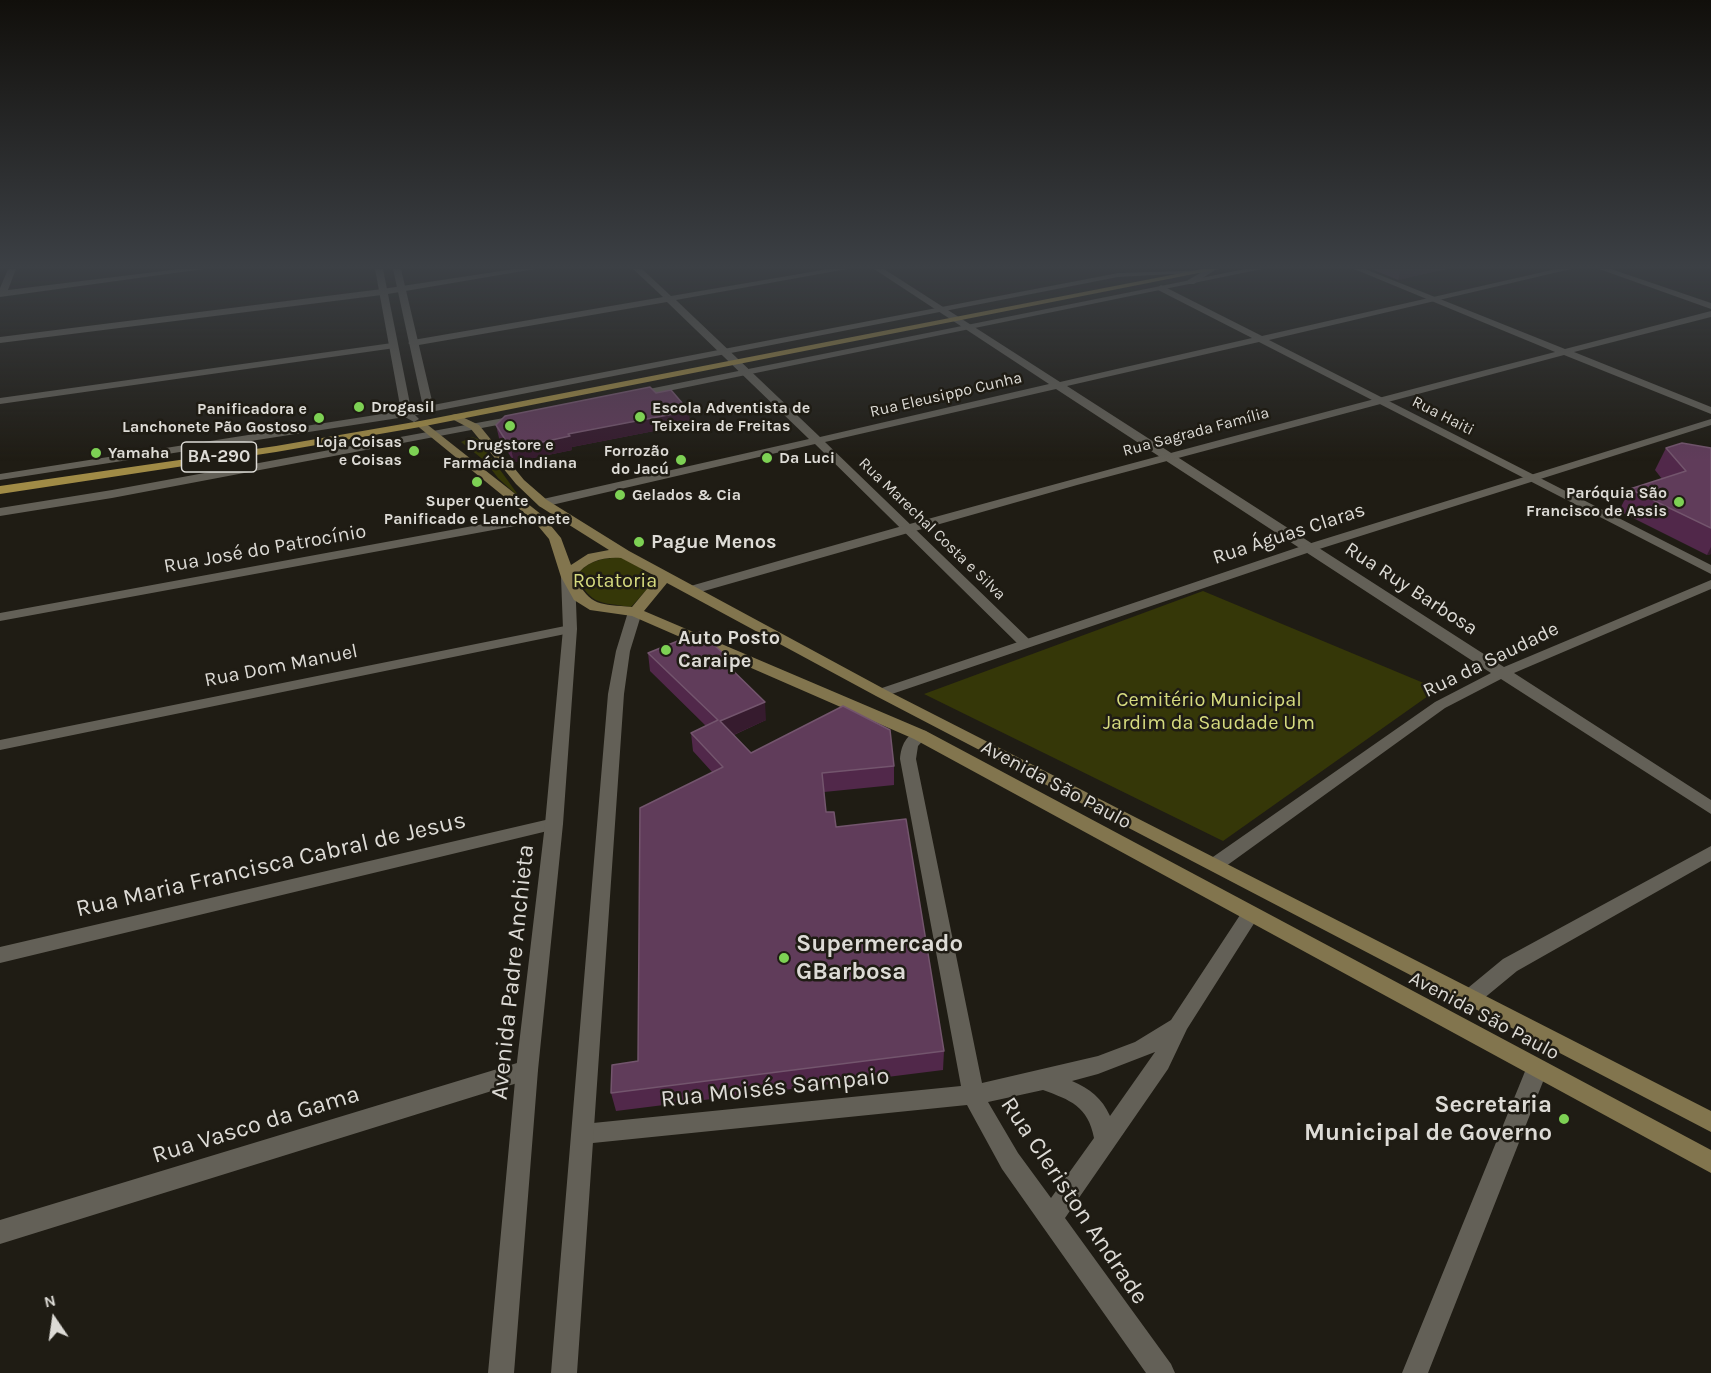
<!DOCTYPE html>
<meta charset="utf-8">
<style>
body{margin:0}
#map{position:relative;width:1711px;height:1373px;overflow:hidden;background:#1f1c14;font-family:Karla,sans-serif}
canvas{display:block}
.north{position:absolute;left:24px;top:1289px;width:60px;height:60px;-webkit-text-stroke:4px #1f1c14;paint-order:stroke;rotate:347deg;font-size:16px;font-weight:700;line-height:24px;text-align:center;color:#dddbd6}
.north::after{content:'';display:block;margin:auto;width:21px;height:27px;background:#dddbd6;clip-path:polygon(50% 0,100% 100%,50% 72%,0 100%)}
</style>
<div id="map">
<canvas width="1711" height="1373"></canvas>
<div class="north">N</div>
</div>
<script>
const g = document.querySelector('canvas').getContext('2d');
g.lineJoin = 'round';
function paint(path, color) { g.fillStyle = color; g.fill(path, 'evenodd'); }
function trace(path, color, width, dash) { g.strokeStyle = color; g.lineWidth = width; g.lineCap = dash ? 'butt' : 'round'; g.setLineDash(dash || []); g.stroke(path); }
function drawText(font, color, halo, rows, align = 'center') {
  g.font = font + ' Karla,sans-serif'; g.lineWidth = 5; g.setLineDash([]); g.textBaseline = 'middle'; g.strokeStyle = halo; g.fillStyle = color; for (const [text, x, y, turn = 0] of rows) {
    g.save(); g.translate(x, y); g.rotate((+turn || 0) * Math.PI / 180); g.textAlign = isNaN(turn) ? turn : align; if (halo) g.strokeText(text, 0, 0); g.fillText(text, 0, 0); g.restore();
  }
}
paint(new Path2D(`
 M 472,437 L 478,439 L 521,499 L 498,478 L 485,461 L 461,442 Z
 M 620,557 L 639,567 L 651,578 L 649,587 L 631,607 C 600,602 593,606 576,577 C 587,560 601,559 620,557 Z
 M 1203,591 L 1438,689 L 1223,841 L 924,694 Z`), '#353708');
paint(new Path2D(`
 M 8,269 L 16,269 L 8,290 L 179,269 L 204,269 L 0,297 L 0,288 Z
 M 514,269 L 535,269 L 382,295 L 0,343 L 0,337 L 382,289 Z
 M 633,269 L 642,269 L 671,296 L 828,269 L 847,269 L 676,300 L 820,437 L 1049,384 L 874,269 L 884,269 L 1060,382 L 1252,338 L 1158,290 L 1157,288 L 1161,285 L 1262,336 L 1556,269 L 1571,269 L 1269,340 L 1711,565 L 1711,574 L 1259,342 L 1067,386 L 1504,667 L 1711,580 L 1711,589 L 1514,673 L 1711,800 L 1711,814 L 1501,679 L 1445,708 L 1222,869 L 1216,871 L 1210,869 L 1207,864 L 1210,859 L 1435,702 L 1491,673 L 1056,389 L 825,442 L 1031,641 L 1033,644 L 1026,648 L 1021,647 L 815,444 L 543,507 L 539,506 L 539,500 L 543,499 L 809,439 L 667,302 L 413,346 L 408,343 L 413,340 L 663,297 Z
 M 1207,269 L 1215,270 L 1194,284 L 1188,284 L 1188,280 Z
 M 392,343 L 397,346 L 395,348 L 0,404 L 0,398 Z
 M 538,514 L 542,515 L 542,521 L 0,621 L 0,613 Z
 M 570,625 L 575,626 L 577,629 L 575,632 L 0,750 L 0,740 Z
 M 920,730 L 926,731 L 928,735 L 918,746 L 916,759 L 982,1083 L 1098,1056 L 1135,1042 L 1171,1020 L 1244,909 L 1251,907 L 1258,909 L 1260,914 L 1187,1029 L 1168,1069 L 1065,1218 L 1171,1364 L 1175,1373 L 1146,1373 L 1002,1169 L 967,1105 L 583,1144 L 575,1141 L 572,1134 L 575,1127 L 583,1124 L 961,1086 L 900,759 C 901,746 906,734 920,730 ZM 1155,1052 L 1110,1116 C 1102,1098 1090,1089 1072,1081 L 1098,1074 ZM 1043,1090 C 1070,1100 1088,1106 1094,1138 L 1051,1198 L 1018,1153 L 988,1102 Z
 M 554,818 L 560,820 L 563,824 L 560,828 L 0,963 L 0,947 Z
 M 1711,846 L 1711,861 L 1517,971 L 1477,1004 L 1470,1006 L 1463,1004 L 1460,998 L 1463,992 L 1503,959 Z
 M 1537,1059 L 1545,1062 L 1548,1069 L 1428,1373 L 1402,1373 L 1526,1069 L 1529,1062 Z
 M 527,1060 L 535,1063 L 538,1070 L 535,1077 L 527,1080 L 0,1244 L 0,1220 Z`), '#636057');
paint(new Path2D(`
 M 375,269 L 383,269 L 411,409 L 423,407 L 393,269 L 401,269 L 433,405 L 1118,273 L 1215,270 L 1211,272 L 1118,277 L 415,415 L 419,419 L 414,422 L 405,417 L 0,480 L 0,474 L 401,411 Z
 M 1245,269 L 1262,269 L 634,398 L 629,395 L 634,392 Z
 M 1354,269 L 1365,269 L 1565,349 L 1711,311 L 1711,317 L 1574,352 L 1711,407 L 1711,414 L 1564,355 L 1077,485 L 697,593 L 692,594 L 685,590 L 687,587 C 975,504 1265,427 1555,352 Z
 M 1599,269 L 1611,269 L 1711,303 L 1711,309 Z
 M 520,415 L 524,416 L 524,420 L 112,498 L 0,516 L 0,508 L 112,490 Z
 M 1711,419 L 1711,425 L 1313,551 L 886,696 L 881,698 L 873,693 L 876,690 L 1305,545 Z
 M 568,573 L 575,577 L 577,629 L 563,824 L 538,1070 L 514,1373 L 488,1373 L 516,1070 L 545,824 L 563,629 L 561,577 Z
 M 635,608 L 642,612 L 630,651 L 624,694 L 577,1373 L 551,1373 L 608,694 L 616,651 L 628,612 Z`), '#636057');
paint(new Path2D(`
 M 456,414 L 479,425 L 524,480 L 547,500 L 629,551 L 886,690 L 1711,1111 L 1711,1132 L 876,696 L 667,583 L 644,611 L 926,731 L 1711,1150 L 1711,1173 L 914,739 L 632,616 L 590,610 L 574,600 L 561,577 L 549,539 L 534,521 L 415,424 L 420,421 L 424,422 L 542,515 L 561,538 L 571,565 L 588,554 L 609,550 L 539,506 L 516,484 L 471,429 L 452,419 L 452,415 ZM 621,558 L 657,577 L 632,607 C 600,604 591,607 575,577 C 587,561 602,557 621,558 Z`), '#82754e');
paint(new Path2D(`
 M 1202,269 L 1219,269 L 420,427 L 276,452 L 0,494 L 0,486 L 276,446 L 420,421 Z`), '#a08b46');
paint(new Path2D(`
 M 1371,269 L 1446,269 L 1398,280 Z
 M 656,393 L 690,424 L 572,447 L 572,450 L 514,462 L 499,438 L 496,425 Z
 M 1666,448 L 1711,448 L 1711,554 L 1707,555 L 1619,511 L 1630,489 L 1662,479 L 1655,470 Z
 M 648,653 L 727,664 L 766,720 L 734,735 L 751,753 L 894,766 L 894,785 L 824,792 L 826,812 L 836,827 L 944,1051 L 943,1070 L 616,1111 L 611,1093 L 638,1061 L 712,772 L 693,751 L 691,733 L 706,726 L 650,671 Z`), '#51284a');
paint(new Path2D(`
 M 1401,269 L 1446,269 L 1398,280 Z
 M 689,411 L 690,424 L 572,447 L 572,450 L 514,462 L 511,449 L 568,434 Z
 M 1711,547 L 1711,554 L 1707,555 Z
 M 726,656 L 728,674 L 720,658 Z
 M 765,702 L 766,720 L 722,740 L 720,721 Z`), '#361b2e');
const building = new Path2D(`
 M 650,387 L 656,393 L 671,390 L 689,411 L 568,434 L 570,436 L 511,449 L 496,425 L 505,416 Z
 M 1682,443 L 1711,448 L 1711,528 L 1630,489 L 1686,471 L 1666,448 Z
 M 700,632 L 726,656 L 720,658 L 765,702 L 720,721 L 751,753 L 843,706 L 890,730 L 894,766 L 822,773 L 826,812 L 834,812 L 836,827 L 906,819 L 944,1051 L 611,1093 L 612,1065 L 638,1061 L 640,808 L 723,767 L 691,733 L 718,720 L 648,653 Z`);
paint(building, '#603c5a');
trace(building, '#73556d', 1.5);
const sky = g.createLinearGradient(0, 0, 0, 461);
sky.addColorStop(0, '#110f0b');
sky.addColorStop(0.58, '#3c4045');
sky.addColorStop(1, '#3c404500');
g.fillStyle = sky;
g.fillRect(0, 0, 1711, 461);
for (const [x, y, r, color] of [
 [359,407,6,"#7dd154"],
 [640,417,6,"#7dd154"],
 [319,418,6,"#7dd154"],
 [510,426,6,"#7dd154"],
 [414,451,6,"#7dd154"],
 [96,453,6,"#7dd154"],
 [767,458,6,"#7dd154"],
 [681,460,6,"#7dd154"],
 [477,482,6,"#7dd154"],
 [620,495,6,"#7dd154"],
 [1679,502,6,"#7dd154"],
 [639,542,6,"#7dd154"],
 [666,650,6,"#7dd154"],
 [784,958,6,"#7dd154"],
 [1564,1119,6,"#7dd154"]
]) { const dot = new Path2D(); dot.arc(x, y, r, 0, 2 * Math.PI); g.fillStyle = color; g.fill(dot); trace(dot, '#1f1c14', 2); }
drawText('16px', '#dddbd6', '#1f1c14', [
 ["Rua Eleusippo Cunha",946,395,-13],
 ["Rua Haiti",1443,416,27],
 ["Rua Sagrada Família",1196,432,-15],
 ["Rua Marechal Costa e Silva",932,529,44]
]);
drawText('bold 16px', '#dddbd6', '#1f1c14', [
 ["Drogasil",371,407],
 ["Escola Adventista de",652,408],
 ["Teixeira de Freitas",652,426],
 ["Panificadora e",307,409,"right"],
 ["Lanchonete Pão Gostoso",307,427,"right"],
 ["Loja Coisas",402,442,"right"],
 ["e Coisas",402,460,"right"],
 ["Drugstore e",510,445,"center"],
 ["Farmácia Indiana",510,463,"center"],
 ["Forrozão",669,451,"right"],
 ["do Jacú",669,469,"right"],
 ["Yamaha",108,453],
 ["Da Luci",779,458],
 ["Paróquia São",1667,493,"right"],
 ["Francisco de Assis",1667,511,"right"],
 ["Gelados & Cia",632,495],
 ["Super Quente",477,501,"center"],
 ["Panificado e Lanchonete",477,519,"center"]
], 'left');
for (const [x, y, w] of [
 [219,457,75]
]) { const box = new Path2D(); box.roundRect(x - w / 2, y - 15, w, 30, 4.5); g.fillStyle = '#1f1c14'; g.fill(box); trace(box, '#dddbd6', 1.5); }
drawText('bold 18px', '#dddbd6', null, [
 ["BA-290",219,457]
]);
drawText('20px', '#dddbd6', '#1f1c14', [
 ["Rua Águas Claras",1289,534,-18],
 ["Rua José do Patrocínio",265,549,-10],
 ["Rua Ruy Barbosa",1411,589,33],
 ["Rua da Saudade",1491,660,-26],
 ["Rua Dom Manuel",281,666,-11],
 ["Avenida São Paulo",1056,785,28],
 ["Avenida São Paulo",1484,1016,28]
]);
drawText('bold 20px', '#dddbd6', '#1f1c14', [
 ["Pague Menos",651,542],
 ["Auto Posto",678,638],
 ["Caraipe",678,661]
], 'left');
drawText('20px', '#d6db7f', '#1f1c14', [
 ["Rotatoria",615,581],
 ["Cemitério Municipal",1209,700],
 ["Jardim da Saudade Um",1209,723]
]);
drawText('24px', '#dddbd6', '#1f1c14', [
 ["Rua Maria Francisca Cabral de Jesus",271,865,-13],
 ["Avenida Padre Anchieta",513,972,-84],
 ["Rua Moisés Sampaio",775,1088,-6],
 ["Rua Vasco da Gama",256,1125,-17],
 ["Rua Cleriston Andrade",1074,1201,56]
]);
drawText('bold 24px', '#dddbd6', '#1f1c14', [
 ["Supermercado",796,944],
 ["GBarbosa",796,972],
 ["Secretaria",1552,1105,"right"],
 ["Municipal de Governo",1552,1133,"right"]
], 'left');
</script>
